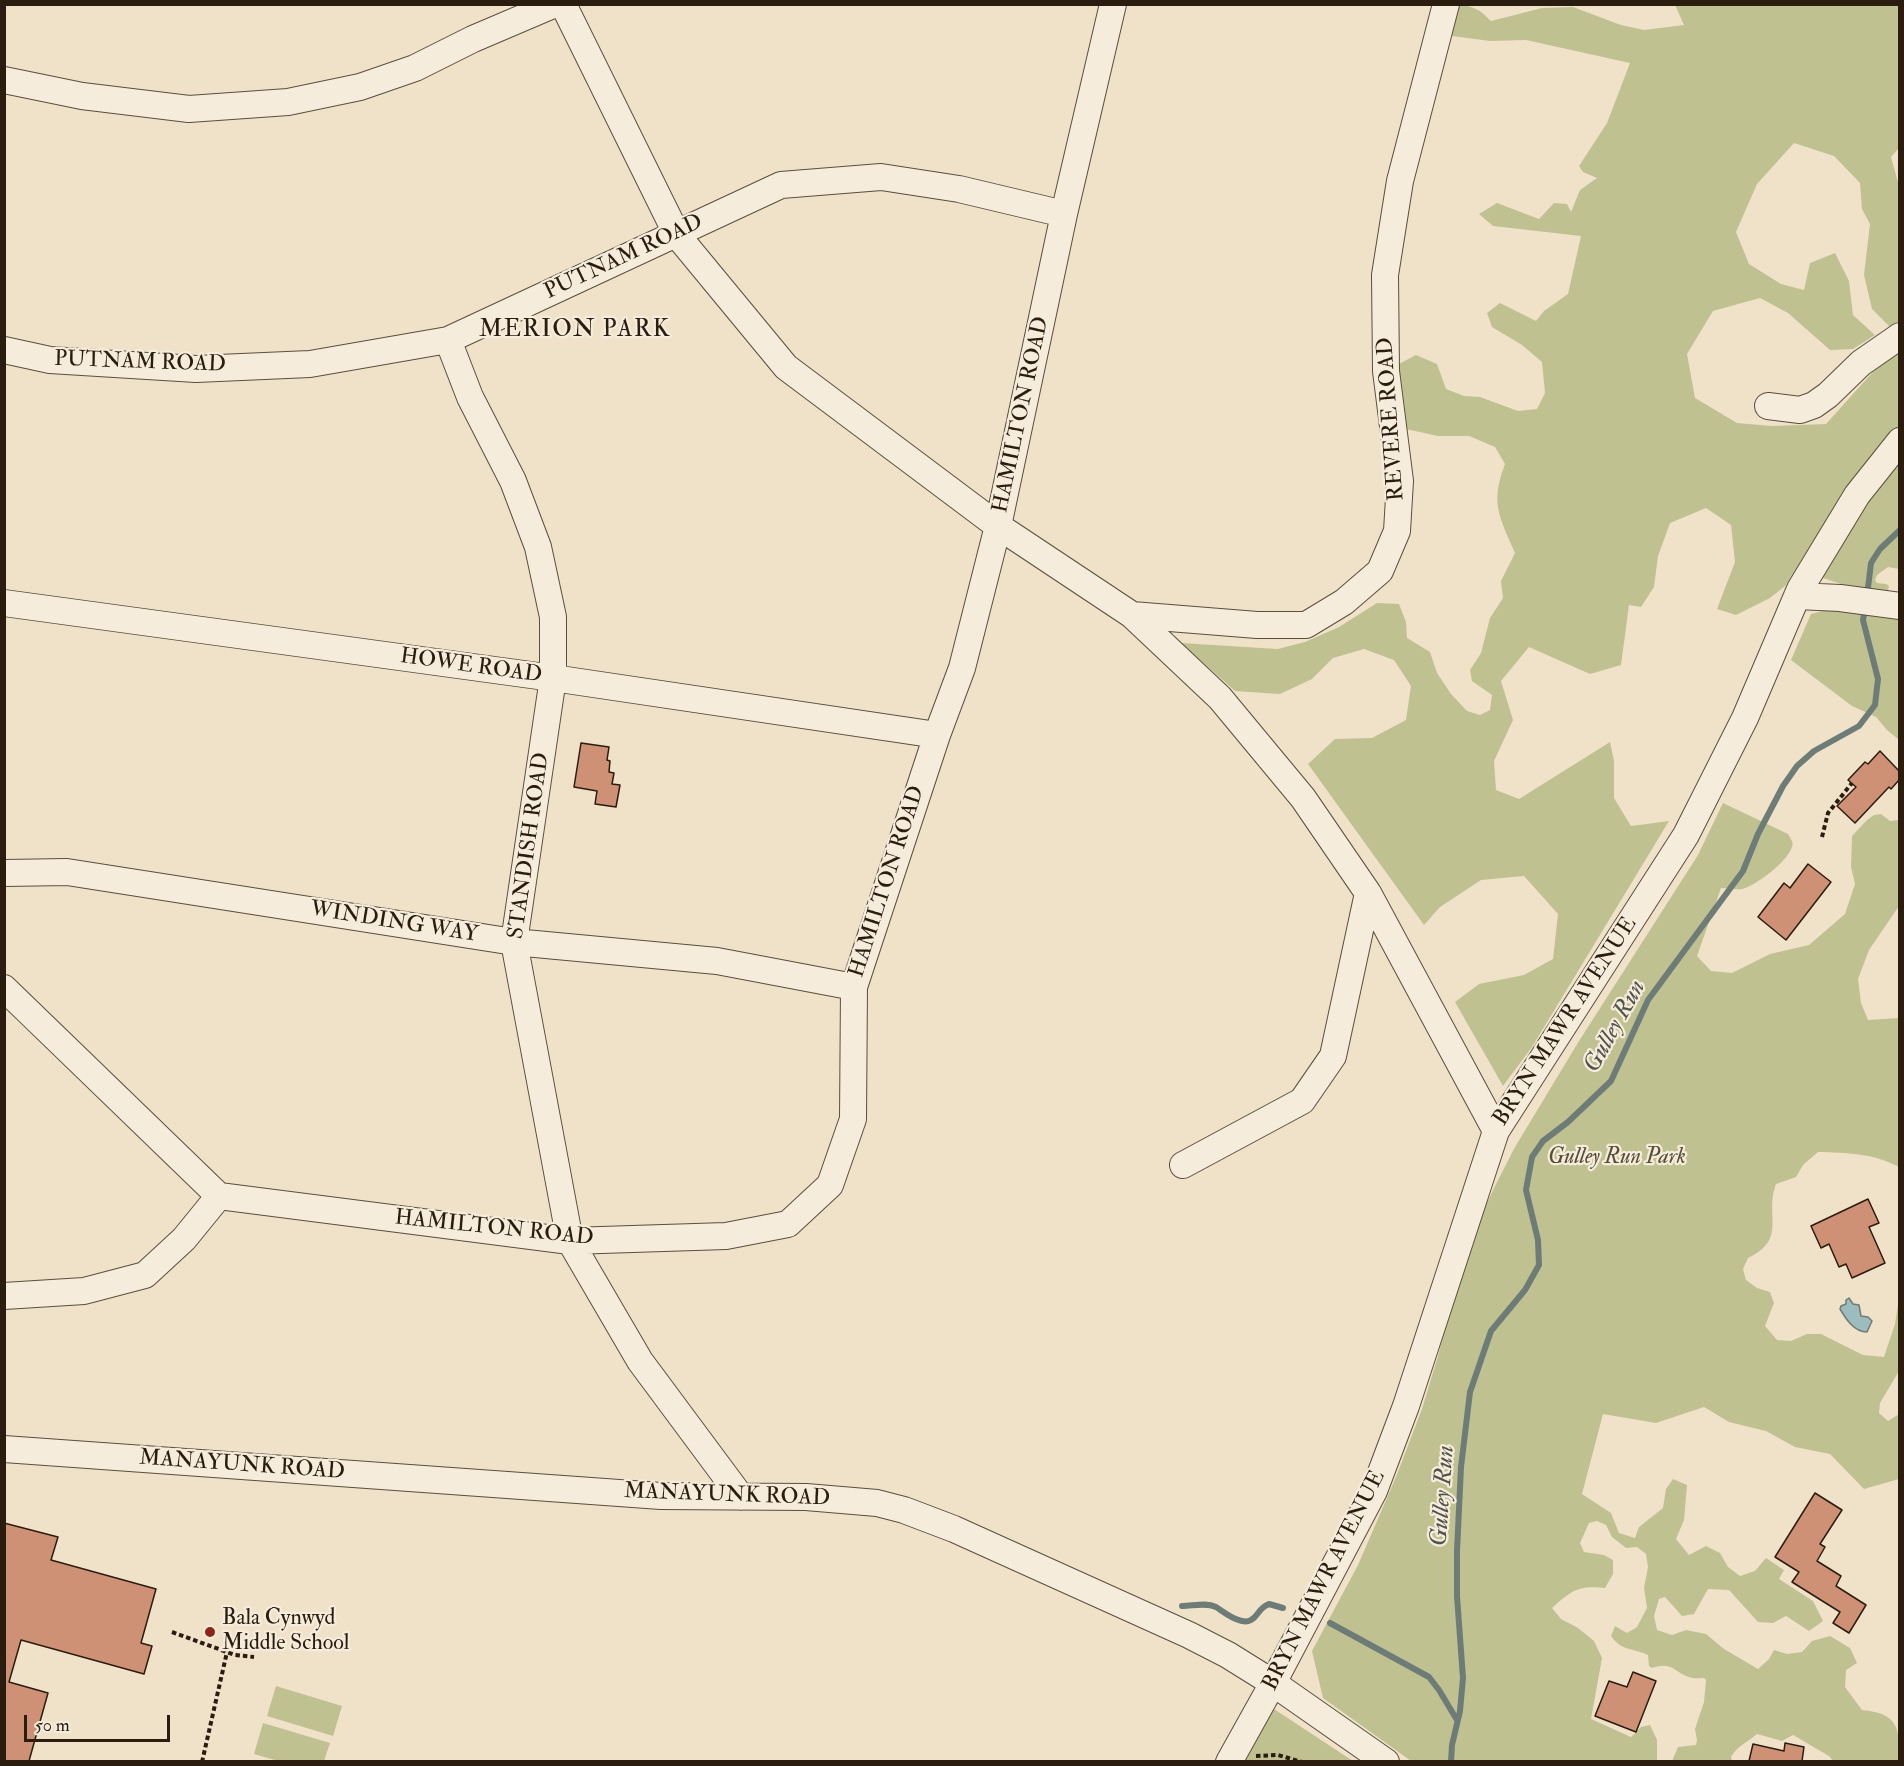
<!DOCTYPE html>
<style>
body{margin:0}
#map{position:relative;width:1904px;height:1766px;overflow:hidden;background:#efe2c9;font-family:"IM FELL Double Pica",serif}
canvas{display:block}
.frame{position:absolute;inset:0;border:6px solid #2a1c0e;pointer-events:none}
.scale{position:absolute;left:24px;top:1715px;width:146px;height:27px;box-sizing:border-box;border:3px solid #2a1c0e;border-top:0;padding-left:8px;font-size:18px;line-height:21px;white-space:nowrap;color:#2a1c0e;-webkit-text-stroke:4px #f5ecdc;paint-order:stroke}
</style>
<div id="map">
<canvas width="1904" height="1766"></canvas>
<div class="frame"></div>
<div class="scale">50 m</div>
</div>
<script>
const g = document.querySelector('canvas').getContext('2d');
g.lineJoin = 'round';
function paint(path, color) { g.fillStyle = color; g.fill(path, 'evenodd'); }
function trace(path, color, width, dash) { g.strokeStyle = color; g.lineWidth = width; g.lineCap = dash ? 'butt' : 'round'; g.setLineDash(dash || []); g.stroke(path); }
function drawText(font, color, halo, rows, align = 'center') {
  g.font = font + ' "IM FELL Double Pica",serif'; g.lineWidth = 4.5; g.setLineDash([]); g.textBaseline = 'middle'; g.strokeStyle = halo; g.fillStyle = color; for (const [text, x, y, turn = 0] of rows) {
    g.save(); g.translate(x, y); g.rotate((+turn || 0) * Math.PI / 180); g.textAlign = isNaN(turn) ? turn : align; if (halo) g.strokeText(text, 0, 0); g.fillText(text, 0, 0); g.restore();
  }
}
paint(new Path2D(`
 M 1457,5 C 1473,5 1480,10 1491,21 L 1542,8 L 1573,7 L 1621,25 L 1644,30 L 1684,25 L 1675,5 L 1899,5 L 1899,148 L 1891,157 L 1899,186 L 1899,324 L 1891,328 L 1872,309 L 1864,275 L 1870,224 L 1862,209 L 1860,183 L 1834,156 L 1794,143 L 1757,184 L 1736,232 L 1749,264 L 1781,284 L 1804,290 L 1810,263 L 1835,253 L 1849,281 L 1853,315 L 1875,335 L 1853,349 L 1830,350 L 1788,313 L 1760,298 L 1713,311 L 1687,354 L 1695,398 L 1737,423 L 1772,426 L 1826,424 L 1880,364 L 1899,349 L 1899,429 L 1847,488 L 1785,586 L 1770,598 L 1736,615 L 1717,609 L 1735,562 L 1731,525 L 1706,508 L 1670,523 L 1658,556 L 1654,587 L 1641,607 L 1629,605 L 1621,665 L 1590,674 L 1529,647 L 1501,681 L 1513,720 L 1494,761 L 1496,790 L 1519,799 L 1610,742 L 1614,761 L 1614,798 L 1631,826 L 1669,821 L 1532,1047 L 1503,1086 L 1455,1002 L 1479,984 L 1524,975 L 1553,959 L 1558,914 L 1524,876 L 1481,880 L 1440,907 L 1424,925 L 1308,764 L 1335,739 L 1372,738 L 1406,720 L 1411,686 L 1394,660 L 1364,649 L 1333,658 L 1312,679 L 1280,694 L 1235,691 L 1181,643 L 1278,649 L 1305,642 L 1339,627 L 1377,603 L 1399,604 L 1406,622 L 1407,638 L 1430,652 L 1437,673 L 1451,694 L 1467,711 L 1480,715 L 1490,710 L 1492,695 L 1472,681 L 1470,670 L 1481,653 L 1490,618 L 1503,598 L 1501,581 L 1515,553 C 1499,516 1490,503 1505,464 L 1495,447 L 1469,436 L 1438,436 L 1406,429 L 1401,408 L 1397,365 L 1416,355 L 1437,364 L 1446,389 L 1464,396 L 1480,397 L 1518,411 L 1537,409 L 1545,393 L 1542,362 L 1522,345 L 1492,327 L 1487,313 L 1500,303 L 1536,321 L 1544,311 L 1568,294 L 1581,236 L 1493,226 L 1479,214 L 1497,203 L 1539,219 L 1554,203 L 1567,204 L 1571,212 L 1580,190 L 1597,178 L 1583,172 L 1579,166 L 1607,123 L 1630,63 L 1526,40 L 1490,41 L 1452,36 Z
 M 1899,460 L 1899,569 L 1888,567 L 1877,575 L 1875,580 L 1877,583 L 1886,584 L 1889,586 L 1888,591 L 1871,594 L 1814,575 L 1866,500 Z
 M 1830,609 L 1899,612 L 1899,740 L 1887,730 L 1876,717 L 1852,706 L 1791,660 L 1811,614 Z
 M 1723,803 L 1788,834 C 1790,838 1794,842 1792,847 C 1787,862 1759,883 1745,888 C 1739,891 1729,888 1721,888 L 1697,956 L 1711,971 L 1732,973 L 1770,954 L 1809,945 L 1845,914 L 1855,884 L 1851,867 L 1852,836 L 1867,820 L 1874,815 L 1881,814 L 1890,821 L 1899,820 L 1899,906 L 1869,950 L 1858,979 L 1861,1003 L 1868,1020 L 1899,1018 L 1899,1167 C 1873,1153 1848,1153 1818,1152 L 1803,1165 L 1796,1177 L 1776,1184 C 1764,1216 1788,1239 1748,1258 L 1743,1269 L 1746,1280 L 1757,1288 L 1770,1292 L 1774,1303 L 1765,1326 L 1777,1340 L 1791,1341 L 1807,1334 L 1821,1334 L 1863,1355 L 1884,1357 L 1895,1324 L 1899,1298 L 1899,1371 L 1880,1403 L 1879,1413 L 1888,1421 L 1899,1414 L 1899,1479 L 1864,1489 L 1830,1454 L 1795,1447 L 1766,1431 L 1729,1422 L 1704,1407 L 1656,1423 L 1603,1414 L 1582,1494 L 1611,1513 L 1619,1533 L 1635,1538 L 1639,1527 L 1663,1508 L 1666,1489 L 1673,1479 L 1687,1485 L 1684,1520 L 1676,1539 L 1689,1555 L 1706,1546 L 1720,1553 L 1728,1567 L 1740,1576 L 1755,1571 L 1766,1558 L 1784,1570 L 1779,1579 L 1813,1601 L 1823,1621 L 1809,1631 L 1786,1616 L 1773,1623 L 1758,1622 L 1729,1590 L 1708,1589 L 1694,1614 L 1682,1616 L 1665,1597 L 1659,1599 L 1654,1616 L 1657,1630 L 1672,1635 L 1686,1630 L 1706,1634 L 1724,1649 L 1758,1669 L 1769,1659 L 1774,1650 L 1787,1654 L 1802,1652 L 1812,1641 L 1830,1636 L 1850,1648 L 1857,1663 L 1846,1670 L 1845,1687 L 1862,1710 C 1900,1714 1899,1728 1899,1761 L 1833,1761 L 1829,1756 L 1793,1735 L 1782,1741 L 1757,1734 C 1747,1743 1737,1746 1731,1757 L 1732,1761 L 1672,1761 L 1678,1747 L 1696,1745 L 1697,1740 L 1695,1729 L 1704,1702 L 1706,1680 L 1704,1678 C 1699,1678 1694,1679 1689,1677 C 1674,1672 1672,1661 1652,1668 L 1649,1666 L 1648,1655 C 1633,1648 1621,1651 1611,1636 L 1615,1626 L 1627,1633 L 1637,1627 L 1647,1608 L 1644,1588 L 1648,1567 L 1646,1554 L 1637,1547 L 1626,1548 L 1612,1537 L 1606,1525 L 1597,1521 L 1589,1523 L 1580,1543 L 1584,1552 L 1604,1555 L 1613,1560 L 1613,1574 L 1605,1588 C 1578,1585 1571,1591 1552,1608 L 1561,1619 L 1578,1628 L 1594,1641 L 1602,1658 L 1591,1719 L 1631,1737 L 1641,1727 L 1650,1725 L 1657,1740 L 1657,1761 L 1411,1761 L 1323,1698 L 1312,1651 L 1358,1565 L 1396,1477 L 1422,1409 L 1438,1356 L 1456,1285 L 1480,1218 L 1495,1186 L 1515,1147 L 1579,1041 L 1698,855 Z
 M 276,1686 L 342,1706 L 333,1736 L 267,1716 Z
 M 1274,1709 L 1353,1761 L 1245,1761 Z
 M 263,1723 L 330,1743 L 324,1761 L 278,1761 L 254,1754 Z`), '#c0c191');
const water = new Path2D(`
 M 1849,1298 L 1853,1304 L 1859,1305 L 1861,1316 L 1868,1317 L 1872,1321 L 1867,1332 C 1854,1332 1846,1319 1840,1309 L 1841,1306 L 1846,1304 L 1846,1300 Z`);
paint(water, '#9cbcbe');
trace(water, '#6e7c78', 1.5);
trace(new Path2D(`
 M 1867,596 L 1871,563 L 1880,549 L 1900,530
 M 1182,1606 C 1193,1606 1206,1602 1216,1607 C 1224,1612 1241,1626 1251,1620 C 1259,1616 1257,1609 1269,1604 L 1283,1608
 M 1330,1623 L 1429,1677 L 1439,1690 L 1457,1720
 M 1451,1762 L 1452,1745 L 1460,1711 L 1463,1678 L 1457,1596 L 1457,1551 L 1461,1467 L 1470,1392 L 1491,1331 L 1525,1290 L 1539,1265 L 1538,1240 L 1526,1190 L 1532,1157 L 1543,1141 L 1568,1122 L 1611,1081 L 1648,1000 L 1743,871 L 1758,834 L 1783,786 L 1797,766 L 1814,751 L 1859,726 L 1875,705 L 1878,679 L 1863,620 L 1865,609`), '#6e7c78', 6);
const building = new Path2D(`
 M 581,743 L 609,747 L 607,760 L 610,761 L 609,772 L 614,773 L 612,784 L 620,785 L 616,807 L 595,804 L 597,791 L 574,787 Z
 M 1880,751 L 1899,771 L 1899,780 L 1891,789 L 1889,787 L 1855,823 L 1837,806 L 1856,787 L 1848,780 L 1865,762 L 1868,764 Z
 M 1808,864 L 1831,882 L 1786,940 L 1758,917 L 1784,883 L 1790,888 Z
 M 1868,1199 L 1879,1223 L 1869,1227 L 1885,1263 L 1852,1278 L 1846,1264 L 1839,1267 L 1829,1244 L 1821,1248 L 1811,1226 Z
 M 1815,1493 L 1842,1510 L 1820,1544 L 1825,1547 L 1817,1561 L 1841,1576 L 1836,1586 L 1866,1605 L 1849,1633 L 1833,1623 L 1840,1612 L 1792,1582 L 1799,1572 L 1775,1557 Z
 M 4,1523 L 58,1537 L 51,1560 L 156,1589 L 141,1643 L 152,1646 L 144,1674 L 21,1640 L 9,1682 L 48,1693 L 29,1761 L 4,1761 Z
 M 1633,1672 L 1656,1681 L 1636,1732 L 1595,1716 L 1609,1681 L 1627,1687 Z
 M 1785,1743 L 1804,1747 L 1802,1761 L 1749,1761 L 1753,1744 L 1784,1751 Z`);
paint(building, '#ce9175');
trace(building, '#2a1c0e', 1.5);
const minor = new Path2D(`
 M 563,4 L 677,235 L 786,367 L 998,526 L 1132,615 L 1220,698 L 1303,798 L 1368,893 L 1496,1131
 M 4,80 L 82,96 L 189,109 L 288,102 L 360,87 L 415,68 L 473,39 L 555,4
 M 448,340 L 470,397 L 513,481 L 538,547 L 553,617 L 553,678 L 514,942 L 570,1241 L 640,1361 L 741,1497
 M 4,350 L 50,360 L 196,369 L 310,364 L 448,340 L 781,185 L 881,177 L 959,189 L 1064,214
 M 1768,406 L 1800,410 L 1814,405 L 1828,395 L 1861,363 L 1900,336
 M 1797,596 L 1840,598 L 1900,606
 M 4,603 L 553,678 L 937,735
 M 1132,615 L 1257,625 L 1306,625 L 1344,602 L 1380,571 L 1397,531 L 1400,481 L 1386,371 L 1385,275 L 1400,181 L 1446,4
 M 4,873 L 67,872 L 514,942 L 717,961 L 854,987
 M 4,988 L 219,1196
 M 1183,1165 L 1302,1101 L 1333,1056 L 1368,893
 M 4,1296 L 84,1291 L 145,1275 L 184,1239 L 219,1196 L 570,1241 L 726,1236 L 788,1224 L 830,1185 L 853,1119 L 854,987 L 937,735 L 962,668 L 998,526 L 1064,214 L 1113,4
 M 4,1449 L 661,1496 L 806,1497 L 877,1503 L 904,1510 L 954,1529 L 1189,1635 L 1228,1655 L 1273,1683 L 1386,1762
 M 1229,1762 L 1273,1683 L 1374,1491 L 1406,1406 L 1496,1131 L 1686,835 L 1745,718 L 1800,589 L 1857,495 L 1900,441`);
trace(minor, '#5b4e3d', 28);
trace(new Path2D(`
 M 1822,837 L 1828,813 L 1852,783
 M 172,1632 L 235,1655 L 254,1657
 M 1256,1756 L 1278,1755 L 1302,1762
 M 202,1762 L 227,1652`), '#2a1c0e', 4, [4.5, 3]);
trace(minor, '#f5ecdc', 26);
for (const [x, y, r, color] of [
 [210,1632,6,"#8f2418"]
]) { const dot = new Path2D(); dot.arc(x, y, r, 0, 2 * Math.PI); g.fillStyle = color; g.fill(dot); trace(dot, '#f5ecdc', 2); }
drawText('22px', '#2a1c0e', '#f5ecdc', [
 ["PUTNAM ROAD",624,258,-25],
 ["PUTNAM ROAD",140,363,2],
 ["HAMILTON ROAD",1022,415,-78],
 ["REVERE ROAD",1392,419,-94],
 ["HOWE ROAD",471,667,8],
 ["STANDISH ROAD",530,846,-82],
 ["HAMILTON ROAD",888,882,-72],
 ["WINDING WAY",394,923,9],
 ["BRYN MAWR AVENUE",1566,1022,-57],
 ["HAMILTON ROAD",494,1229,6],
 ["MANAYUNK ROAD",242,1466,4],
 ["MANAYUNK ROAD",727,1496,2],
 ["BRYN MAWR AVENUE",1325,1581,-63]
]);
drawText('italic 22px', '#574e35', '#f5ecdc', [
 ["Gulley Run Park",1617,1158]
]);
drawText('22px', '#2a1c0e', '#f5ecdc', [
 ["Bala Cynwyd",222,1619],
 ["Middle School",222,1644]
], 'left');
g.letterSpacing = '1.5px';
drawText('24px', '#2a1c0e', '#f5ecdc', [
 ["MERION PARK",575,331]
]);
g.letterSpacing = '0px';
drawText('italic 24px', '#52544c', '#f5ecdc', [
 ["Gulley Run",1616,1027,-61],
 ["Gulley Run",1444,1496,-86]
]);
</script>
